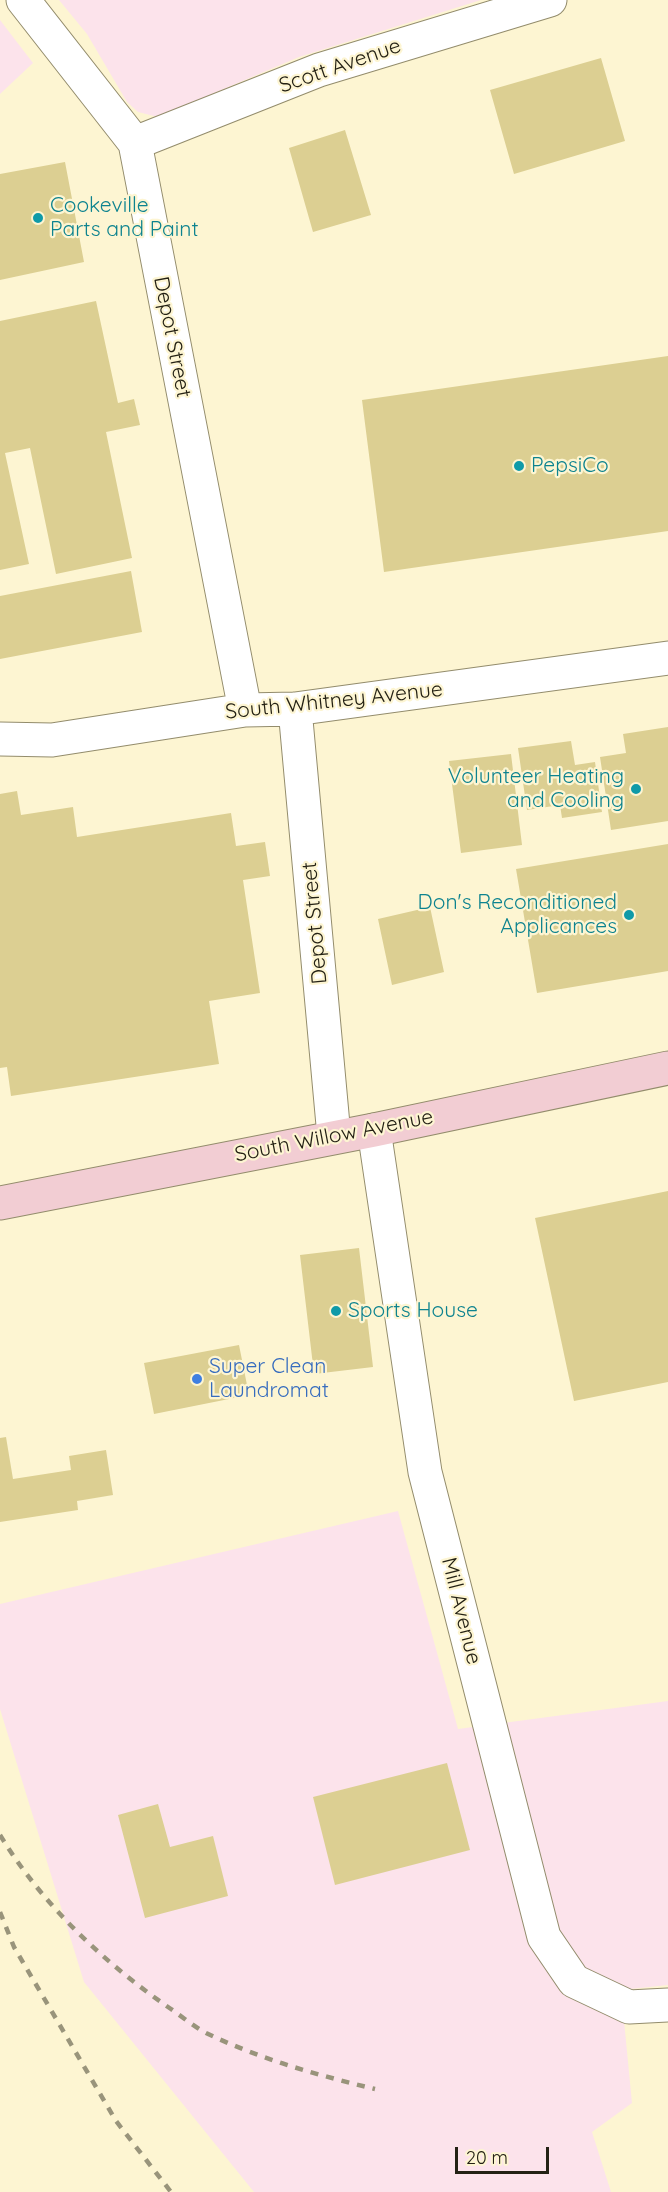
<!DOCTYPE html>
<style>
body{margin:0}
#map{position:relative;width:668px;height:2192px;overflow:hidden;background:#fdf5d2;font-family:Quicksand,sans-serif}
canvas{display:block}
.scale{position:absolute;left:455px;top:2147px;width:94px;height:27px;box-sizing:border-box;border:3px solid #242114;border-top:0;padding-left:8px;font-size:18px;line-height:21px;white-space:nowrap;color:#242114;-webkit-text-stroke:4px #fdf5d2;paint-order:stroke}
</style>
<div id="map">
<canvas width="668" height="2192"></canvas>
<div class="scale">20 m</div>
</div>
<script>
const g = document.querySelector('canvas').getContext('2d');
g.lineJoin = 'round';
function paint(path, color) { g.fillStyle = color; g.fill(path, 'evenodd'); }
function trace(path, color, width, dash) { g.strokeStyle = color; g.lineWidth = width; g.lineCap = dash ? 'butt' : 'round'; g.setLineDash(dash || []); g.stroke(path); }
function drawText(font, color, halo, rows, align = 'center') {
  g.font = font + ' Quicksand,sans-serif'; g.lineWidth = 4.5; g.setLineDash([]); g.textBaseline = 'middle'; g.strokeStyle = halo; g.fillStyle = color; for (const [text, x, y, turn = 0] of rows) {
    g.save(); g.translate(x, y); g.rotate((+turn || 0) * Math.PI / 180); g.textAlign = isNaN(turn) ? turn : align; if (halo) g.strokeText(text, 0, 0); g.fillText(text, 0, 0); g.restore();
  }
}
paint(new Path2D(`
 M 59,0 L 481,0 L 299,57 L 158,117 L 138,112 L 127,102 L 87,34 Z
 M 0,20 L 33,63 L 0,94 Z
 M 398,1511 L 458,1729 L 668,1701 L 668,1985 L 621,1990 L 632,2103 L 592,2132 L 611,2192 L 254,2192 L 84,1982 L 0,1709 L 0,1604 Z`), '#fce3eb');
paint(new Path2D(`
 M 601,58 L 625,141 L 514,174 L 490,90 Z
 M 345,130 L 371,215 L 313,232 L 289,148 Z
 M 65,162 L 84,262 L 0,280 L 0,174 Z
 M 96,301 L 118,403 L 134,399 L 140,425 L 106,432 L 132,558 L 56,574 L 30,448 L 5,453 L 29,564 L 0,570 L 0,321 Z
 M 668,356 L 668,531 L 384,572 L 362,400 Z
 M 131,571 L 142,632 L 0,659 L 0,596 Z
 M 668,727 L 668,821 L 611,830 L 600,757 L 626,753 L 623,734 Z
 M 571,741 L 575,765 L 595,762 L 602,812 L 562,818 L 560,805 L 527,810 L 518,748 Z
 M 511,754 L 522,845 L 461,853 L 449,761 Z
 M 17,791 L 21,815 L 73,807 L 77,837 L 231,813 L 236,846 L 265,842 L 270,876 L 243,880 L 260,993 L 209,1001 L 219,1064 L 11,1096 L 7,1067 L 0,1068 L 0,794 Z
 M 668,844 L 668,971 L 537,993 L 516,869 Z
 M 430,907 L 444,972 L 392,985 L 378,919 Z
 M 668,1191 L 668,1382 L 574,1401 L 535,1218 Z
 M 359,1248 L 373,1367 L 314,1374 L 300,1255 Z
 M 239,1345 L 249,1395 L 154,1414 L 144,1363 Z
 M 6,1437 L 13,1479 L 71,1470 L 69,1456 L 106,1450 L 113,1495 L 77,1501 L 78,1510 L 0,1522 L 0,1438 Z
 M 447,1763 L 470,1850 L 335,1885 L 313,1797 Z
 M 158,1804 L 170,1847 L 213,1836 L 228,1896 L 145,1918 L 118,1815 Z`), '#dccf92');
const street = new Path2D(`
 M 23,0 L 135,143 L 245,710
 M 135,143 L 319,70 L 550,0
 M 295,709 L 334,1136
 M 0,739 L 52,740 L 245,710 L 295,709 L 668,658
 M 374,1130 L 425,1472 L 544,1937 L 574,1981 L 629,2007 L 668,2005`);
const secondary = new Path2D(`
 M 0,1203 L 374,1130 L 668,1068`);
trace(street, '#938c6c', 35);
trace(secondary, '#938c6c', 35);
trace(street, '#fff', 33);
trace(secondary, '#f2cdd3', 33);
trace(new Path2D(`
 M 0,1835 C 42,1904 102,1961 168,2007 C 180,2015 193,2026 206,2033 C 260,2059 317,2075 375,2089
 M 0,1912 L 14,1947 L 116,2121 L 171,2192`), '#99947b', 4.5, [8, 8]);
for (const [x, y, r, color] of [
 [38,218,6,"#0f9aa8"],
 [519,466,6,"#0f9aa8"],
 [636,789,6,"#0f9aa8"],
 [629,915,6,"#0f9aa8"],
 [336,1311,6,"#0f9aa8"],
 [197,1379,6,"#3f7fe0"]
]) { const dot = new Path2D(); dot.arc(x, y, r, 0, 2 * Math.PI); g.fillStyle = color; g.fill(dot); trace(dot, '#fdf5d2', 2); }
drawText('21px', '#242114', '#fdf5d2', [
 ["Scott Avenue",340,66,-19],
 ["Depot Street",172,337,79],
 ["South Whitney Avenue",334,701,-6],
 ["Depot Street",315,923,-95],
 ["South Willow Avenue",334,1136,-11],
 ["Mill Avenue",461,1611,76]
]);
drawText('21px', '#0d838f', '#fdf5d2', [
 ["Cookeville",50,206],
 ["Parts and Paint",50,230],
 ["PepsiCo",531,466],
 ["Volunteer Heating",624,777,"right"],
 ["and Cooling",624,801,"right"],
 ["Don's Reconditioned",617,903,"right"],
 ["Applicances",617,927,"right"],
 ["Sports House",348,1311]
], 'left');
drawText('21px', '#366cbe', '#fdf5d2', [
 ["Super Clean",209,1367],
 ["Laundromat",209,1391]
], 'left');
</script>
